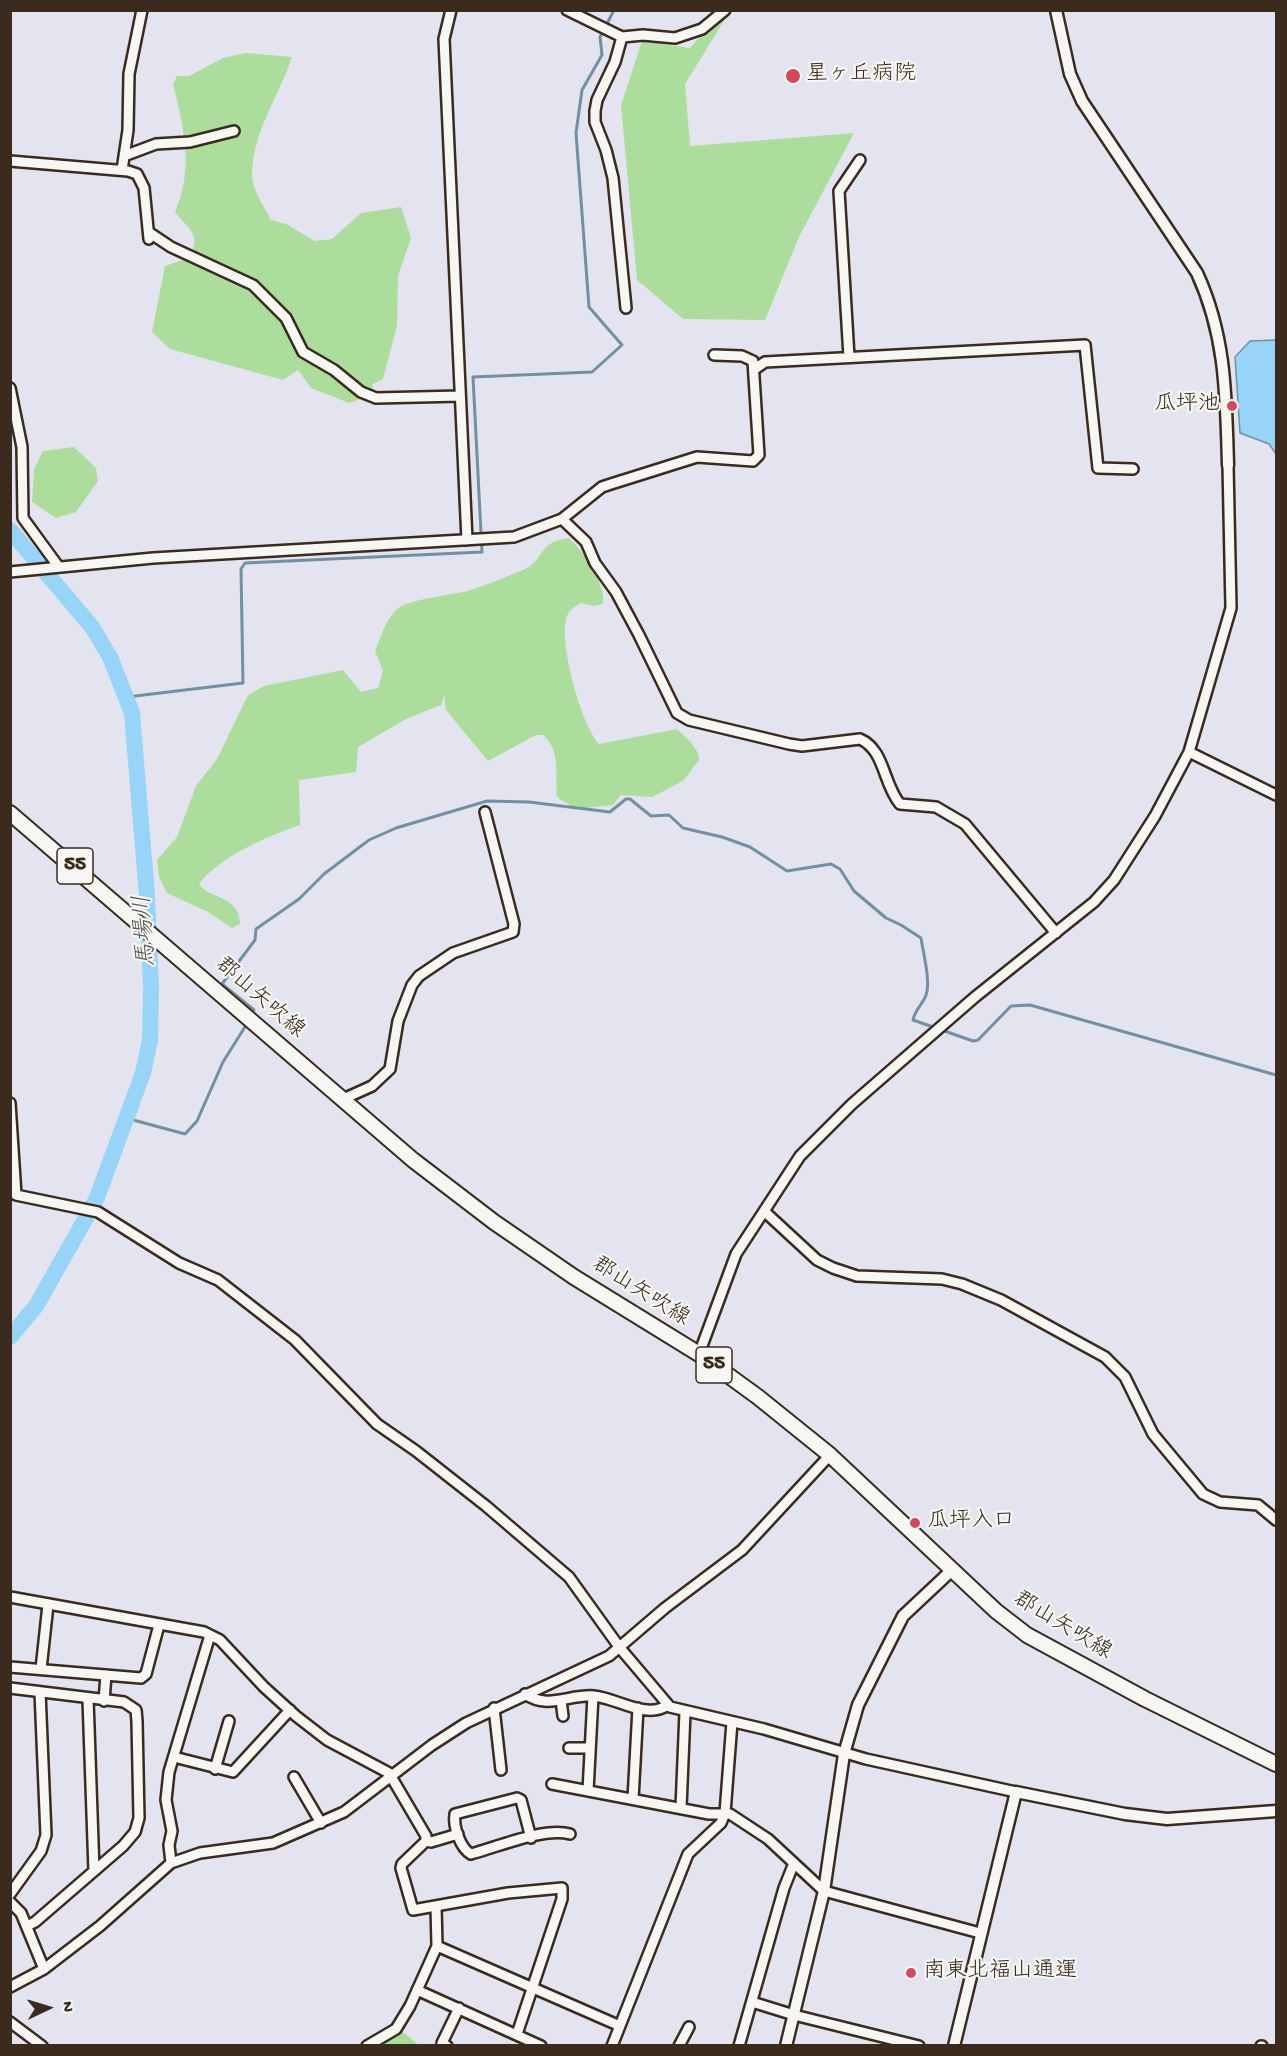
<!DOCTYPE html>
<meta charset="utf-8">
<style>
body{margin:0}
#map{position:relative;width:1287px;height:2056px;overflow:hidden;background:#e4e4f0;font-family:"Gochi Hand",sans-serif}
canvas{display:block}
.frame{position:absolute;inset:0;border:12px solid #3b2a1e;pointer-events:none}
.north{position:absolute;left:18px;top:1978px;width:60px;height:60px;-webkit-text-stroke:4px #f6f6f2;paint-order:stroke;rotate:86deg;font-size:16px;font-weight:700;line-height:24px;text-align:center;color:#3b2a1e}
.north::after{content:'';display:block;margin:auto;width:21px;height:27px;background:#3b2a1e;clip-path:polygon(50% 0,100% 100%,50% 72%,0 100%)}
</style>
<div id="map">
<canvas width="1287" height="2056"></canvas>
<div class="frame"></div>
<div class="north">N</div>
</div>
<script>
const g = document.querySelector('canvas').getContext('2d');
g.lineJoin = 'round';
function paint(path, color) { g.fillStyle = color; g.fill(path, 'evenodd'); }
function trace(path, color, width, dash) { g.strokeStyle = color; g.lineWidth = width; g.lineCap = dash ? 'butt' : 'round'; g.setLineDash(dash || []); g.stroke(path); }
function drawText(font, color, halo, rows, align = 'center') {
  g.font = font + ' "Gochi Hand","Klee One",sans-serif'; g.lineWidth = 4.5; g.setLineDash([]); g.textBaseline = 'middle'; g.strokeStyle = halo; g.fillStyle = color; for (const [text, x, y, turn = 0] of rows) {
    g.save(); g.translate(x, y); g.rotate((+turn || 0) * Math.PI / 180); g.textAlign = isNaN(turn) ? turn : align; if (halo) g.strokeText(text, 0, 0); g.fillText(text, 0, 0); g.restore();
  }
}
paint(new Path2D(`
 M 722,11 L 730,11 L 685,84 L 690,146 L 854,133 L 799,237 L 765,320 L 683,319 L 637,280 L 621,105 L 642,41 L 690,48 Z
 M 246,53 L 292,57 C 279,96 251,135 252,177 C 253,191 265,208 271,220 L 286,224 L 315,241 L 332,239 L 361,213 L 401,207 L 411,238 L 398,276 L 397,326 L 383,379 L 373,384 L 372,395 L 349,403 L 311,388 L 298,370 L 283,380 L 170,349 L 152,332 L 165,266 L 189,258 C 202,234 190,231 175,212 C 194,168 184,129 173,84 L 177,76 L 189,76 L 223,58 Z
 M 74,447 L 96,468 L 98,481 L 76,512 L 56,518 L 32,502 L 34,469 L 43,451 Z
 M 569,538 C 583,550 607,586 603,604 L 594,606 L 580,603 C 575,607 569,610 567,616 C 558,642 581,724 599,744 L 677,729 L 691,742 L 698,753 L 699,760 L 683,781 L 652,797 L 621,795 L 613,805 L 576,809 L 557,797 C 555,775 561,751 543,735 L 536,735 L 488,761 L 446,710 L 444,695 L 441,705 L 406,719 L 358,747 L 356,772 L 299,780 L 300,825 C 268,836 219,857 199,884 C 209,900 239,894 240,924 L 232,928 L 208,912 L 167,893 L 159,877 L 157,860 L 177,837 L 196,786 L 217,759 L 248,695 L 264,686 L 343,670 L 361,692 L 378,688 L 383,671 L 375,651 C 381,637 387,615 400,607 C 412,599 452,595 467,591 C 485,586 505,577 523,570 C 546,560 536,542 569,538 Z
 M 400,2030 L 419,2045 L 378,2046 Z`), '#addd9d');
const water = new Path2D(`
 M 1276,340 L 1276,454 L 1269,444 L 1240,433 L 1235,357 L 1250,341 Z`);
paint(water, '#97d4f8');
trace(water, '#7290a1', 1.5);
trace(new Path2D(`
 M 127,697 L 243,683 L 241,569 L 245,563 L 482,552 L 473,377 L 592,372 L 622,345 L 589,307 L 576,133 L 582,90 L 602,55 L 600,37 L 614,10
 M 251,1016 L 254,1010 L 222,984 L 255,940 L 256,929 L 299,899 L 324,874 L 369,840 L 396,828 L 487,801 L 529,802 L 610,812 L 626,799 L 630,799 L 651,816 L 669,815 L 683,828 L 722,837 L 750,847 L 787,871 L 831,864 L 840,869 L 854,891 L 886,918 L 901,925 L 921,938 C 923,952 931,982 926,995 C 923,1004 915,1009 913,1020 L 973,1041 L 978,1040 L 1011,1006 L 1030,1005 L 1276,1075
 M 126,1118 L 185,1134 L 197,1121 L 223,1062 L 248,1022`), '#7290a1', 3);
trace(new Path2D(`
 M 10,530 L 92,627 L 110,657 L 132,713 L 147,896 L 151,988 L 150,1040 L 143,1073 L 96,1200 L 36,1306 L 10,1337`), '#97d4f8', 16);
const minor = new Path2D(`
 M 451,10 L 444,39 L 467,540
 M 567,10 L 622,37 L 643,35 L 675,38 L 702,29 L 725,10
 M 622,37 L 615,62 L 597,100 L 595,111 L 595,122 L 606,150 L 613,178 L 626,308
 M 124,156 L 156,144 L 190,142 L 234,131
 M 10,161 L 128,171 L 137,174 L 144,188 L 149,239
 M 122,170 L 128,130 L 129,74 L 142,10
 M 150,233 L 171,247 L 253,285 L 286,318 L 303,352 L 334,370 L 361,392 L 376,398 L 460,396
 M 849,357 L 839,191 L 860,160
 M 755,369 L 765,362 L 1085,345 L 1098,468 L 1133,469
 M 10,388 L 22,447 L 23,518 L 58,566
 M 562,519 L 586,542 L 595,563 L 616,592 L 639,635 L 677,713 L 689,720 L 789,744 L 802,746 L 860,739 C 885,750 883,784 900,804 L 936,807 L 965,824 L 1056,933
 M 10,572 L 153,558 L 514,537 L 562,519 L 602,487 L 611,484 L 697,457 L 753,461 L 759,455 L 753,361 L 742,356 L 714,355
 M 1189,752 L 1276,795
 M 341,1100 L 372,1086 L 390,1069 L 398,1021 L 412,985 L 419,976 L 453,953 L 513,932 L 514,924 L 485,812
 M 10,1103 L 16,1195 L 98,1212 L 179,1263 L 218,1280 L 295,1340 L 377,1424 L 416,1451 L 486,1506 L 569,1577 L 620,1648 L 670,1707 L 764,1729 L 866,1759 L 1016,1792
 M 764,1211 L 817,1260 L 833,1268 L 857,1276 L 942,1279 L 962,1284 L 1001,1300 L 1105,1357 L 1125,1377 L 1153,1434 L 1203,1494 L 1220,1502 L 1258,1505 L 1276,1520
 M 699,1354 L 736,1254 L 800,1156 L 852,1104 L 975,997 L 1094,902 L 1114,880 L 1155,816 L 1189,752 L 1231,608 L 1228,465
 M 10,1597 L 204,1632 L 220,1640 L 264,1687 L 296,1716 L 327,1740 L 389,1773 L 426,1836 L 426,1841 L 402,1864 L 401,1868 L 413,1910 L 508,1893 L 562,1888 L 562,1899 L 517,2034
 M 10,1667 L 141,1678 L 146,1674 L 159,1625
 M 41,1669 L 48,1605
 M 10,1688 L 124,1702 L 136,1710 L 137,1721 L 139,1818 L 135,1832 L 123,1846 L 35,1922 L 27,1926
 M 525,1694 C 548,1710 569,1694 594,1696 C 617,1698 646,1720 668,1705
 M 88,1699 L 94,1871
 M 561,1700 L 563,1716
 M 104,1701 L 106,1675
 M 494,1708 L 501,1770
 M 569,1748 L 590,1748
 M 174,1757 L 233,1772 L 290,1710
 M 215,1769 L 229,1721
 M 294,1777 L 321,1823
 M 552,1784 L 709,1814 L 730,1814 L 768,1839 L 824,1891 L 980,1933
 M 588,1791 L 593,1696
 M 633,1799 L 638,1708
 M 681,1808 L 685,1712
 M 531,1838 L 521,1800 L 517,1798 L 455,1814 C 453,1826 460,1848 471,1854 C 497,1847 544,1827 570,1834
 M 426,1841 L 431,1842 L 458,1834
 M 171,1863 L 169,1845 L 172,1831 L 166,1800 L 169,1772 L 210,1635
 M 10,1894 L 41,1851 L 46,1835 L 40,1692
 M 10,1902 L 21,1913 L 44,1969
 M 437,1946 L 620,2026
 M 10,1987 L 44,1969 L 100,1926 L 171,1863 L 200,1853 L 273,1843 L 344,1812 L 432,1745 L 466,1723 L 609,1656 L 665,1608 L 742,1550 L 830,1455
 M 417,1990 L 541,2046
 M 752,2002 L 794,2015 L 919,2046
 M 10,2022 L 42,2046
 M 367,2046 L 396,2029 L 410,2006 L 437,1946 L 436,1906
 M 447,2046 L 442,2043 L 459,2008
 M 612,2046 L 688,1854 L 721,1823 L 725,1813 L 732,1722
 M 679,2046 L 689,2027
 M 739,2046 L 784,1888 L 794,1863
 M 1261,2046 L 1262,2046`);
const tertiary = new Path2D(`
 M 1056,10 L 1070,74 L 1082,101 L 1197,273 C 1226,336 1226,396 1228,465
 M 786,2046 L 824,1891 L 844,1754 L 858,1705 L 903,1616 L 952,1570
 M 954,2046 L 1016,1792 L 1125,1814 L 1167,1819 L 1276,1811`);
const primary = new Path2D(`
 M 10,813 L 413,1160 L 494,1222 L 574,1277 L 699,1354 L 758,1397 L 830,1455 L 996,1611 L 1027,1635 L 1145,1699 L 1276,1764`);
trace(minor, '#3b2a1e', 14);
trace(tertiary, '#3b2a1e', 15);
trace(primary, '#3b2a1e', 18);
trace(minor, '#f6f6f2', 9);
trace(tertiary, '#f6f6f2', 10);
trace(primary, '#f6f6f2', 14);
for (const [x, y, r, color] of [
 [793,76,8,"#d1495b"],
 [1232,406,6,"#d1495b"],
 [915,1523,6,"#d1495b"],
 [911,1973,6,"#d1495b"]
]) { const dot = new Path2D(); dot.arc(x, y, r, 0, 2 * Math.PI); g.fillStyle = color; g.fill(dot); trace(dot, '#f6f6f2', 2); }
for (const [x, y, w] of [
 [75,866,36],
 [714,1365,36]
]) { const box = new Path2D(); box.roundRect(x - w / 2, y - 18, w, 36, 4.5); g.fillStyle = '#f6f6f2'; g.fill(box); trace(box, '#3b2a1e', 1.5); }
drawText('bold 21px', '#3b2a1e', null, [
 ["55",75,866],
 ["55",714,1365]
]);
drawText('22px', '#3b2a1e', '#f6f6f2', [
 ["星ヶ丘病院",806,76],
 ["瓜坪池",1220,406,"right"],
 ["瓜坪入口",927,1523],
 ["南東北福山通運",923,1973]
], 'left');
drawText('22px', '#3b2a1e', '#f6f6f2', [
 ["郡山矢吹線",259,999,41],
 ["郡山矢吹線",640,1293,32],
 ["郡山矢吹線",1062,1627,31]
]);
drawText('italic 24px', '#525454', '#f6f6f2', [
 ["馬場川",147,931,-94]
]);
</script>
